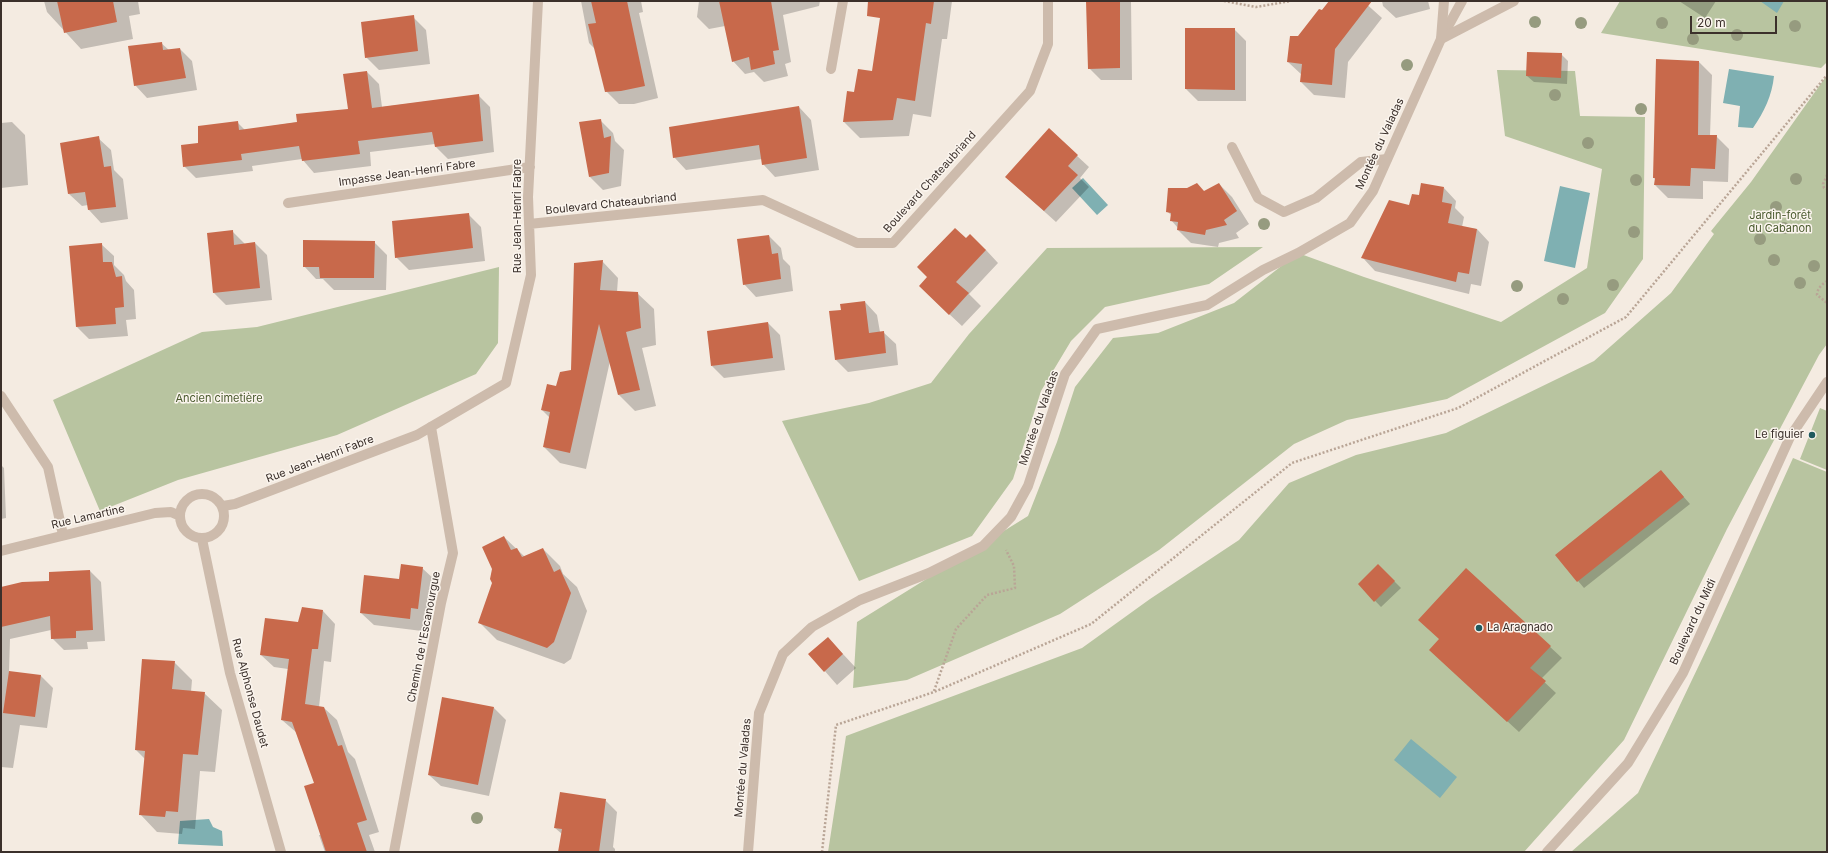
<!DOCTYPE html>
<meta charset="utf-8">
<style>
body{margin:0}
#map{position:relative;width:1828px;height:853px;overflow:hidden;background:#f4ebe1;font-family:Inter,sans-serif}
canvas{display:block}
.frame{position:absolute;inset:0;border:2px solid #3b302b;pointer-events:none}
.scale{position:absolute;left:1690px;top:16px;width:87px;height:18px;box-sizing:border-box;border:2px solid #3b302b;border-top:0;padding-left:5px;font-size:12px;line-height:14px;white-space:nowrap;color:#3b302b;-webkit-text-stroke:3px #fbf5ee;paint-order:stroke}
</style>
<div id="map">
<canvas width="1828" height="853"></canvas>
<div class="frame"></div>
<div class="scale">20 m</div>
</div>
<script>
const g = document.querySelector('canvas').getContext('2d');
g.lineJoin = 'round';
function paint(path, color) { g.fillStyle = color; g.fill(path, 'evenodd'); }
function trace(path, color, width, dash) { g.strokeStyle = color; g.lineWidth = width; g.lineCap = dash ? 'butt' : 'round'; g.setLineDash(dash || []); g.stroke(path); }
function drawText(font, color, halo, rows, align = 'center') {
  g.font = font + ' Inter,sans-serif'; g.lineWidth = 3; g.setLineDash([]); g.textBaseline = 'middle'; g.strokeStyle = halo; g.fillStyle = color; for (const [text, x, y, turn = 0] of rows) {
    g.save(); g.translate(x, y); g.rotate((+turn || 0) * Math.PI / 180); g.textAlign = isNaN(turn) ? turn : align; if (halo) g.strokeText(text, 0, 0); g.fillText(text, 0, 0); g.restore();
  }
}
paint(new Path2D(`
 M 1620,1 L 1827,1 L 1827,62 L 1821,68 L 1601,33 Z
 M 1497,70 L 1575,71 L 1580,116 L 1645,117 L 1643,259 L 1605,313 L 1447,399 L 1347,420 L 1294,444 L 1159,550 L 1060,614 L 907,680 L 853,688 L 857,622 L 1028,516 L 1057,442 L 1075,387 L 1113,338 L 1158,333 L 1234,303 L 1298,253 L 1364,277 L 1501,322 L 1587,268 L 1602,169 L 1505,136 Z
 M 1827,75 L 1827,344 L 1819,355 L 1727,529 L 1624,740 L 1524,852 L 828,852 L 846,736 L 1082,648 L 1150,599 L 1239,540 L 1289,483 L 1356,455 L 1446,433 L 1594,361 L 1671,293 L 1714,234 L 1711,231 L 1751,182 Z
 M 1263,247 L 1209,284 L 1105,307 L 1071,341 L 1041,391 L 1013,479 L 972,536 L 859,581 L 782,421 L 869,403 L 931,383 L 969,334 L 1047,248 Z
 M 499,267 L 498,343 L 476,374 L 337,435 L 178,480 L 100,511 L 53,400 L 202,332 L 257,327 Z
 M 1820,408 L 1827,411 L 1827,470 L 1800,459 Z
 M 1793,458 L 1827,472 L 1827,852 L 1571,852 L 1638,793 L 1711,640 Z`), '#b8c4a0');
paint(new Path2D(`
 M 1760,1 L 1784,1 L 1777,13 Z
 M 1729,69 L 1774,76 C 1772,96 1764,112 1753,128 L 1738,127 L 1740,106 L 1723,103 Z
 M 1083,178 L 1108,205 L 1097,215 L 1072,188 Z
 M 1560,186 L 1590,193 L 1575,268 L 1544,261 Z
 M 1411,739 L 1457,777 L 1440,798 L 1394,760 Z
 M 209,819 L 213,827 L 222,831 L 223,846 L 178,844 L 180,821 Z`), '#7fb0b2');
paint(new Path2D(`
 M 44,1 L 138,1 L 140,14 L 129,16 L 133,39 L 81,49 L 47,12 Z
 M 581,1 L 641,1 L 643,12 L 639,13 L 658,98 L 634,104 L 619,104 L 606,91 L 596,50 L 589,43 Z
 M 699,1 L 820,1 L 819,6 L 783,15 L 791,62 L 785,64 L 788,76 L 764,82 L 754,72 L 745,74 L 733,61 L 725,26 L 709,29 L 697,17 Z
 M 870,1 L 952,1 L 947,39 L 942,39 L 931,117 L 913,114 L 909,136 L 860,138 L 844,122 L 855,93 L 873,72 L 881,18 Z
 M 1087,1 L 1131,1 L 1132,80 L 1101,80 L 1089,68 Z
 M 1330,1 L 1363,1 L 1382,18 L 1348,62 L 1345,98 L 1314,95 L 1301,82 L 1302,75 L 1288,62 L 1298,37 Z
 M 1382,1 L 1428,1 L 1430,9 L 1396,18 L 1383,6 Z
 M 1679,1 L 1716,1 L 1705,18 Z
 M 413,17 L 426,30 L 430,64 L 379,70 L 366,57 Z
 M 1234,29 L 1246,41 L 1246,101 L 1198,101 L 1186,89 Z
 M 161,43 L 169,50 L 180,49 L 192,61 L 197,90 L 147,98 L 135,85 Z
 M 1561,54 L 1568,61 L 1567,84 L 1534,82 L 1527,76 Z
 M 1699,62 L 1712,75 L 1710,136 L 1716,136 L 1729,149 L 1728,182 L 1703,181 L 1703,199 L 1668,198 L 1655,185 L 1656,180 L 1654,178 Z
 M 367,72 L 379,84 L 382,107 L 478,95 L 490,107 L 494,152 L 448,159 L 436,147 L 435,144 L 370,152 L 371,166 L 314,173 L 302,159 L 252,166 L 253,171 L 196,178 L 184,166 L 199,144 L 238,123 L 245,130 L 298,122 L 349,110 Z
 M 799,107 L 811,120 L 819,170 L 775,177 L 763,164 L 762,159 L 686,170 L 674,157 Z
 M 600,120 L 613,133 L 615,141 L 624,150 L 621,186 L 603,190 L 590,177 Z
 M 12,122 L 25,135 L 28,185 L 1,188 L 1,123 Z
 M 1049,130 L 1089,167 L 1080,178 L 1089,187 L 1056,222 L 1006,177 Z
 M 98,138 L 111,150 L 114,170 L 123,179 L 128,219 L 101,223 L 89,210 L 88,205 L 82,206 L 69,194 Z
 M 1219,184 L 1232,197 L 1249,224 L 1236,233 L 1239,238 L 1219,243 L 1218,247 L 1191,243 L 1178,230 L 1178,228 L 1171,220 L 1172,216 L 1168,212 Z
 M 1444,188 L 1456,201 L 1455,208 L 1464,217 L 1462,227 L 1477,229 L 1489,242 L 1481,286 L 1471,284 L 1469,294 L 1375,271 L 1363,258 L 1420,196 Z
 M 468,214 L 481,227 L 485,261 L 409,270 L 396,257 Z
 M 233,232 L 245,244 L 255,243 L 267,255 L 272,300 L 226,305 L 214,293 Z
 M 769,236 L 781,248 L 783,259 L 790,266 L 793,291 L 756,297 L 744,284 Z
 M 966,239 L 986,250 L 998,263 L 969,294 L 981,306 L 962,326 L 933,299 Z
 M 374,242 L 387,255 L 386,290 L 334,290 L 323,279 L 316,279 L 304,266 Z
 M 101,244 L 114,256 L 114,265 L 124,275 L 126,281 L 134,290 L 136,319 L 126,320 L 128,336 L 89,339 L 77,327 Z
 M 602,261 L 618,278 L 617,292 L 637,293 L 654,309 L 656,345 L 642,348 L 656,406 L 635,411 L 619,395 L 610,361 L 586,469 L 560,463 L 544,447 L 550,418 L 542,410 L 572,371 Z
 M 865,302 L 877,315 L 880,332 L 883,332 L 896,344 L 898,365 L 848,372 L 836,360 L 842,311 Z
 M 768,323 L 780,335 L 785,370 L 724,378 L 712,366 Z
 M 1,465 L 4,468 L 6,518 L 1,519 Z
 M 1667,478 L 1690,504 L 1584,588 L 1556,555 Z
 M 504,537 L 525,557 L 543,549 L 560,566 L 563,574 L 577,587 L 587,611 L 571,659 L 564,664 L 497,640 L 480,623 L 493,583 Z
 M 1378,565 L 1401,588 L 1381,607 L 1359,584 Z
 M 422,568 L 435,580 L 430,621 L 424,620 L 422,631 L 374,625 L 361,613 L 400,580 Z
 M 1466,569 L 1562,658 L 1541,679 L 1556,693 L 1519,732 L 1430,650 L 1440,640 Z
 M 90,571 L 101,582 L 105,641 L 87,642 L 88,649 L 64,650 L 52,638 L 51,630 L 10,639 L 9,672 L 41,676 L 53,688 L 47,728 L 20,725 L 13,768 L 1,767 L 1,588 L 50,582 Z
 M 323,611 L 335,624 L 331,662 L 324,661 L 319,707 L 324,708 L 337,720 L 348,752 L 355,759 L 379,832 L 369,835 L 375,852 L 325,852 L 319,835 L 321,835 L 315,783 L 297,733 L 282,720 L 288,669 L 274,667 L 261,655 L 299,623 Z
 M 828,638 L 856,668 L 837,685 L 810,654 Z
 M 174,662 L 192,680 L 191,692 L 204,693 L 222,710 L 215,772 L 200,771 L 195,829 L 183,828 L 182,834 L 157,832 L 140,814 L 145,759 L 136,750 Z
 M 443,699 L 494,708 L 506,720 L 489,796 L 441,786 L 429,775 Z
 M 605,800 L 617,812 L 613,847 L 615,849 L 615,852 L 560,852 L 562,834 L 555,828 Z`), '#0003');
paint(new Path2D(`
 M 57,1 L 113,1 L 117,22 L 64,33 Z
 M 591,1 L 627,1 L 645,86 L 621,91 L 605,92 L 588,24 L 596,23 Z
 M 719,1 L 771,1 L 779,50 L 773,51 L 775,64 L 751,70 L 749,57 L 732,62 Z
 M 868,1 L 934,1 L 931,24 L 926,23 L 915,101 L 897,98 L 893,120 L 843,122 L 847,91 L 854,92 L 858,69 L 872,71 L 880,18 L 867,16 Z
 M 1086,1 L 1120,1 L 1120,68 L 1088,69 Z
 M 1329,1 L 1372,1 L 1335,49 L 1332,85 L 1300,82 L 1302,64 L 1287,62 L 1290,36 L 1298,36 L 1319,9 L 1322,10 Z
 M 414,15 L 418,51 L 365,58 L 361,22 Z
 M 1185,28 L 1235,28 L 1235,90 L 1185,89 Z
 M 162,42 L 163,50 L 180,48 L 186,78 L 134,86 L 128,46 Z
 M 1527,52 L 1562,53 L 1561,78 L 1526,76 Z
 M 1656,59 L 1699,61 L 1698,135 L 1717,135 L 1715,169 L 1691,168 L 1690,186 L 1654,185 L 1655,178 L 1653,178 Z
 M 367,71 L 372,108 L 479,94 L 483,141 L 435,147 L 432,132 L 358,141 L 360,154 L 302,161 L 299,146 L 241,154 L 242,160 L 183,167 L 181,145 L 198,143 L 198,126 L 238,121 L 239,130 L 297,122 L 296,114 L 348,109 L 343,74 Z
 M 799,106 L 807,158 L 762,165 L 759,145 L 673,158 L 669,127 Z
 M 601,119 L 604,138 L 611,136 L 609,173 L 589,177 L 579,122 Z
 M 1049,128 L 1078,155 L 1068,166 L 1078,175 L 1044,211 L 1005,177 Z
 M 99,136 L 104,167 L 111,166 L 116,207 L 88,210 L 85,192 L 68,194 L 60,143 Z
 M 1197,183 L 1204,191 L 1219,183 L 1237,211 L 1224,220 L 1227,225 L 1206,230 L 1205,235 L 1177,230 L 1178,222 L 1170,221 L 1171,213 L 1166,212 L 1168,188 L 1187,188 Z
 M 1421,183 L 1444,187 L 1442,202 L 1452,204 L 1448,223 L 1477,229 L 1469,274 L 1458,272 L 1456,282 L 1361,258 L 1389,200 L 1409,205 L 1412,194 L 1419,195 Z
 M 469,213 L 473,248 L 395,258 L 392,221 Z
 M 955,228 L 966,238 L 970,234 L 986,250 L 956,282 L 969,293 L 949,315 L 919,286 L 927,277 L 917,267 Z
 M 233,230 L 234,245 L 255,242 L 260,288 L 213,293 L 207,233 Z
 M 769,235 L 772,254 L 778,253 L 781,279 L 743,285 L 737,239 Z
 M 303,240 L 375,241 L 374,278 L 320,278 L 319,267 L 303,267 Z
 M 102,243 L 103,262 L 112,262 L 116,277 L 122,276 L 124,307 L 115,308 L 116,324 L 76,327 L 69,246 Z
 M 603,260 L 600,290 L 638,292 L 641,328 L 626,332 L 640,390 L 618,395 L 599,324 L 570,453 L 543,447 L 550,412 L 541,410 L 547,384 L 556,386 L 560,372 L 571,370 L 574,263 Z
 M 865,301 L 869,333 L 884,331 L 886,353 L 835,360 L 829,311 L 841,310 L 840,304 Z
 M 768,322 L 773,358 L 711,366 L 707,331 Z
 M 1661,470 L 1684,497 L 1577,582 L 1555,555 Z
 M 504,536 L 511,550 L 517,548 L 522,557 L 543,548 L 554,572 L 560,569 L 571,593 L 554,642 L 547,648 L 478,623 L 492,583 L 490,579 L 492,569 L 482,547 Z
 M 401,564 L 423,567 L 418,609 L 411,608 L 410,619 L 360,613 L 364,575 L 399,579 Z
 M 1378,564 L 1395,581 L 1374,602 L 1358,584 Z
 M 1466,568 L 1551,646 L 1530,668 L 1546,681 L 1507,722 L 1429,650 L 1439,639 L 1418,620 Z
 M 90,570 L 93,630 L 76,631 L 76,638 L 51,639 L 50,616 L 1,627 L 1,587 L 22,582 L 49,581 L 49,572 Z
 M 302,607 L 323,610 L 318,649 L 312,649 L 305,704 L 324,707 L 338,746 L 342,745 L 367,820 L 357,823 L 367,852 L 326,852 L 304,786 L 314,783 L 292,722 L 281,720 L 289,659 L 260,655 L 265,618 L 298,622 Z
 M 828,637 L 843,654 L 824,672 L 808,654 Z
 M 142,659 L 175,661 L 172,689 L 205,692 L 198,755 L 183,754 L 178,812 L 166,811 L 165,817 L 139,815 L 145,751 L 135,750 Z
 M 9,671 L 41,675 L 35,717 L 3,713 Z
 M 442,697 L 494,707 L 478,785 L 428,775 Z
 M 560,792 L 606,799 L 599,852 L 558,852 L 562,829 L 554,828 Z`), '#c8694b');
trace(new Path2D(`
 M 1224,1 L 1256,7 L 1291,1
 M 1827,175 L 1823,184 L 1824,188 L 1827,189
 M 1827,281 C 1822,284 1817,289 1817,295 L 1827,303
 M 934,691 L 956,629 L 987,595 L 1015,588 L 1014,566 L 1006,550
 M 822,852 L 836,725 L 934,692 L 1091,624 L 1292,463 L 1458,408 L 1626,317 L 1827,75`), '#b9a596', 2.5, [2, 2]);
trace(new Path2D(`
 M 1441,39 L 1462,1
 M 1232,147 L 1258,198 L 1284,212 L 1316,198 L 1361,162 L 1387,159
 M 394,852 L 441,603 L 453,553 L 431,427`), '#cdbbac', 10);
trace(new Path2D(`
 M 1441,39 L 1444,1
 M 831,69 L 843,1
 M 288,203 L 530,167
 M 529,224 L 763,200 L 857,243 L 893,243 L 1030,91 L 1048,44 L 1048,1
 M 1,396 L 48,467 L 63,535
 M180 516a22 22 0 1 1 44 0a22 22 0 1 1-44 0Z
 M 223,506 L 235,504 L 417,435 L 506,383 L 531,275 L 528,197 L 538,1
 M 202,539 L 230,673 L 281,852
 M 1,551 L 155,513 L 171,512 L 180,516
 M 748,852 L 759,713 L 783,654 L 812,627 L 860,600 L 929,573 L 983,546 L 1011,517 L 1028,486 L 1065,374 L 1097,329 L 1207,305 L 1263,270 L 1298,253 L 1350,223 L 1373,191 L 1441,39 L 1514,1
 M 1547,852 L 1628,763 L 1683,673 L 1790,437 L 1827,382`), '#cdbbac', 10);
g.fillStyle = '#969b7f';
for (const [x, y] of [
 [1535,22],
 [1581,23],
 [1662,23],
 [1795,26],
 [1737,35],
 [1693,39],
 [1407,65],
 [1555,95],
 [1641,109],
 [1588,143],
 [1796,179],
 [1636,180],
 [1776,207],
 [1264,224],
 [1784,228],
 [1634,232],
 [1760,239],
 [1774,260],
 [1814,266],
 [1800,283],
 [1613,285],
 [1517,286],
 [1563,299],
 [477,818]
]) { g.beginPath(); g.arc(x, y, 6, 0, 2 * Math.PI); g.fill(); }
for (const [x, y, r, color] of [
 [1812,435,4,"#1f5a5e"],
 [1479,628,4,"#1f5a5e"]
]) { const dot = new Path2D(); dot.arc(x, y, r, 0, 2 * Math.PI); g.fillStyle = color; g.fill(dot); trace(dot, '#fbf5ee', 1.5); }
drawText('11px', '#3b302b', '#fbf5ee', [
 ["Montée du Valadas",1380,144,-65],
 ["Impasse Jean-Henri Fabre",407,173,-8],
 ["Boulevard Chateaubriand",930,182,-48],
 ["Boulevard Chateaubriand",611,204,-6],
 ["Rue Jean-Henri Fabre",518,216,-90],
 ["Montée du Valadas",1039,418,-71],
 ["Rue Jean-Henri Fabre",320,459,-21],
 ["Rue Lamartine",88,517,-13],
 ["Boulevard du Midi",1693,622,-65],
 ["Chemin de l'Escanourgue",424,637,-79],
 ["Rue Alphonse Daudet",250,693,75],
 ["Montée du Valadas",743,768,-85]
]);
drawText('11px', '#4a5a2e', '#fbf5ee', [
 ["Jardin-forêt",1780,216],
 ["du Cabanon",1780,229],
 ["Ancien cimetière",219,399]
]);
drawText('11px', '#3b302b', '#fbf5ee', [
 ["Le figuier",1804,435],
 ["La Aragnado",1487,628,"left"]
], 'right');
</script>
